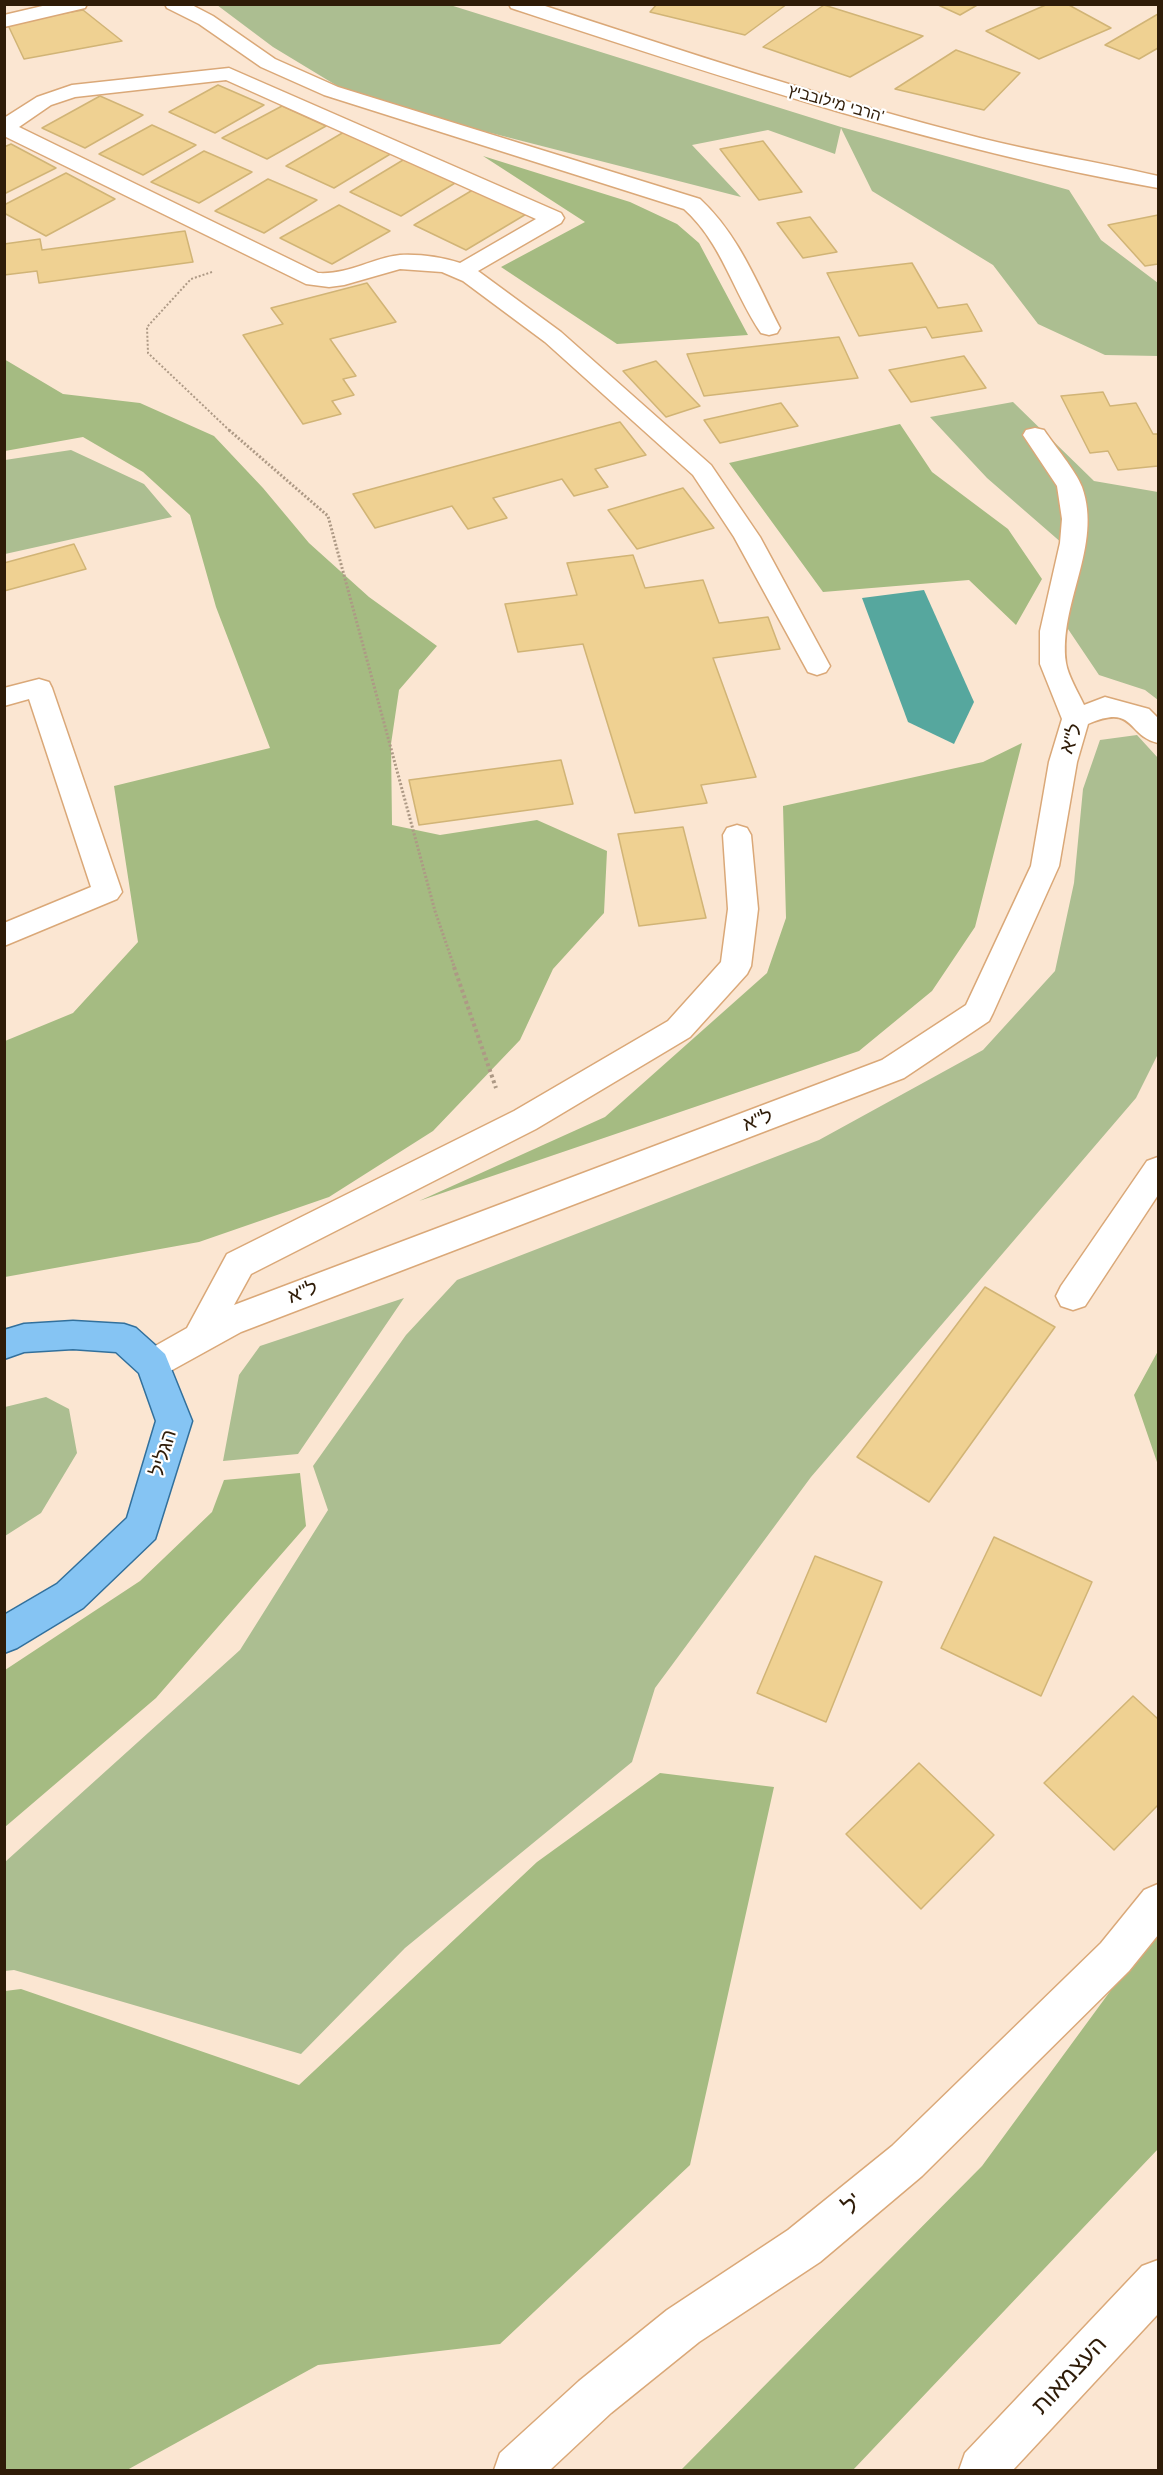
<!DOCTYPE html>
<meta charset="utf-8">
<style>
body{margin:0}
#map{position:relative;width:1163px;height:2475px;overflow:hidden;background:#fbe6d2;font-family:Helvetica,sans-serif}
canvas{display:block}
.frame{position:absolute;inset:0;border:6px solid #2f1c08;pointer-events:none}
</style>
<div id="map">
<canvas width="1163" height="2475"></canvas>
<div class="frame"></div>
</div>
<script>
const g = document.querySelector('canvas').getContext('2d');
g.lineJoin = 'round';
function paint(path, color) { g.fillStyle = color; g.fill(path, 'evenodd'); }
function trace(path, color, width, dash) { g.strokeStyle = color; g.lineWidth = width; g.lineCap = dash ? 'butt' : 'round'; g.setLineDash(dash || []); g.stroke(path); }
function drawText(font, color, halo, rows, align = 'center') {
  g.font = font + ' Helvetica,"Noto Sans Hebrew",sans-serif'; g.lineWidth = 4.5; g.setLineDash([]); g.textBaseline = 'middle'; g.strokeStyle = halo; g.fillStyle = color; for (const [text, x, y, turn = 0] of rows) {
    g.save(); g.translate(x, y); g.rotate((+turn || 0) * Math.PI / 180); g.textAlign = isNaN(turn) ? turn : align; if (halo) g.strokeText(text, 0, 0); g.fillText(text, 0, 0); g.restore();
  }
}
paint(new Path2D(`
 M 217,5 L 450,5 L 841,127 L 1069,190 L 1101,240 L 1158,283 L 1158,356 L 1105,355 L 1038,324 L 993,265 L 872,191 L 841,128 L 835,154 L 768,130 L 692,145 L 741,197 L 448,122 L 339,87 L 273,47 Z
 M 1013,402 L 1094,481 L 1158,492 L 1158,700 L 1145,690 L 1099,675 L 1068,629 L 1063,544 L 987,478 L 930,417 Z
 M 71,450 L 144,484 L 172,517 L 5,554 L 5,460 Z
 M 1137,735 L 1158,758 L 1158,1054 L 1136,1098 L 811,1477 L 655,1688 L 632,1762 L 405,1948 L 301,2054 L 14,1970 L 5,1971 L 5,1862 L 240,1650 L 328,1510 L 313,1466 L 406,1335 L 457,1280 L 819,1140 L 983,1050 L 1055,971 L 1074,883 L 1083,789 L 1100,740 Z
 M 404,1298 L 298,1454 L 223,1461 L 239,1375 L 260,1346 Z
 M 46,1397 L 69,1409 L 77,1453 L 41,1513 L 5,1536 L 5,1407 Z`), '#acbe91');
paint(new Path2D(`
 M 483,156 L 630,202 L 677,224 L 699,243 L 748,335 L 617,344 L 501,267 L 585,222 Z
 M 4,359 L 63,394 L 140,403 L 214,436 L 263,488 L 309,543 L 369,597 L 437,646 L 399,690 L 391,744 L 392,825 L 440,835 L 537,820 L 607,851 L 604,913 L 553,969 L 520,1040 L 433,1131 L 329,1197 L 199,1242 L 5,1277 L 5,1041 L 73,1013 L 138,942 L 114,786 L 270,748 L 216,607 L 190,515 L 143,472 L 83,437 L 5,451 Z
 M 900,424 L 932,472 L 1008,529 L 1042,579 L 1016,625 L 969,580 L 823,592 L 729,463 Z
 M 1022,743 L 975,927 L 932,991 L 859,1051 L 419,1201 L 605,1117 L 767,973 L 786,918 L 783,806 L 983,762 Z
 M 1158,1351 L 1158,1465 L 1134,1395 Z
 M 300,1473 L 306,1526 L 156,1698 L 5,1827 L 5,1670 L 140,1581 L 212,1512 L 224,1480 Z
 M 660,1773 L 774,1787 L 690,2165 L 500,2344 L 318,2365 L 127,2470 L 5,2470 L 5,1991 L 21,1989 L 299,2085 L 537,1862 Z
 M 1158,1926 L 1158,2149 L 853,2470 L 681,2470 L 982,2166 Z`), '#a5bb82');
paint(new Path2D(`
 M 924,590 L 974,702 L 954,744 L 908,722 L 862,598 Z`), '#56a79e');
const building = new Path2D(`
 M 657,4 L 787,4 L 745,35 L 650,12 Z
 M 936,4 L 979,4 L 960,15 Z
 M 1048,4 L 1067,4 L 1111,28 L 1039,59 L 986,31 Z
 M 824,5 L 923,36 L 850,77 L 763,47 Z
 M 83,10 L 122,41 L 24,59 L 7,23 Z
 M 1158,14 L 1158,48 L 1139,59 L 1105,45 Z
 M 956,50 L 1020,73 L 984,110 L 895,89 Z
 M 218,85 L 264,105 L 215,133 L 169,112 Z
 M 100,96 L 143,115 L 85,148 L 42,128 Z
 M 282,106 L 326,126 L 267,159 L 222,138 Z
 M 152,125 L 196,145 L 143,175 L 99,154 Z
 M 344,132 L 392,153 L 334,188 L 286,166 Z
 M 763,141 L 802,192 L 759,200 L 720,149 Z
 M 11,144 L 56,168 L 4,194 L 4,147 Z
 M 204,151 L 252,172 L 199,203 L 151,182 Z
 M 408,157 L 460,180 L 401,216 L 350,192 Z
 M 66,173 L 115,199 L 46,236 L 4,213 L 4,205 Z
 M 268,179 L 317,200 L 264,233 L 215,211 Z
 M 476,188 L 528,213 L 466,250 L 414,225 Z
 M 339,205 L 390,231 L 332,264 L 280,238 Z
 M 1158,215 L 1158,264 L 1145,266 L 1108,225 Z
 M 810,217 L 837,252 L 803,258 L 777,223 Z
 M 185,231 L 193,262 L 39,283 L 37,271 L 4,275 L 4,244 L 40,239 L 42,250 Z
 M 912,263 L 938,308 L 967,304 L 982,331 L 932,338 L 926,327 L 859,336 L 827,273 Z
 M 367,283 L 396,322 L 330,339 L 356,376 L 343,379 L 354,395 L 332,401 L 341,414 L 303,424 L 243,335 L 283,324 L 271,308 Z
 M 839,337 L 858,378 L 704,396 L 687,354 Z
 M 964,356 L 986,388 L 911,402 L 889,370 Z
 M 656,361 L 700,406 L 666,417 L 623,371 Z
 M 1103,392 L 1110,406 L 1136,403 L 1153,434 L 1158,434 L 1158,466 L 1118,470 L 1108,451 L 1090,453 L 1061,396 Z
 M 781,403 L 798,426 L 720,443 L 704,420 Z
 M 620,422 L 646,455 L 595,469 L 608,487 L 574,496 L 562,479 L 493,498 L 507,518 L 468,529 L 452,506 L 375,528 L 353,494 Z
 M 683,488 L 714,528 L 637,549 L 608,510 Z
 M 74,544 L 86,569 L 4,591 L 4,563 Z
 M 633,555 L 645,588 L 703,580 L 719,623 L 768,617 L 780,649 L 713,658 L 756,777 L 701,785 L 707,803 L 635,813 L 583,644 L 518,652 L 505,604 L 577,595 L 567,563 Z
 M 561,760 L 573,804 L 419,825 L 409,780 Z
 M 683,827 L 706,918 L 639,926 L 618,834 Z
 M 985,1287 L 1055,1327 L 929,1502 L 857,1457 Z
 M 994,1537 L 1092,1582 L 1041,1696 L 941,1648 Z
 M 815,1556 L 882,1582 L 826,1722 L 757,1693 Z
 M 1133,1696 L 1158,1719 L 1158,1805 L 1114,1850 L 1044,1783 Z
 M 919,1763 L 994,1835 L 921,1909 L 846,1834 Z`);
paint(building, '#efd192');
trace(building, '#d1b476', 1.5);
const minor = new Path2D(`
 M 51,4 L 87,4 L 85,8 L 4,27 L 4,15 Z
 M 165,4 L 190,4 L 213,16 L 275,59 L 338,87 L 700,199 C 738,234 757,283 780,328 L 777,333 L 769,335 L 761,333 C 733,292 722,243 684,209 L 324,95 L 261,67 L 199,24 L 167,8 Z
 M 509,4 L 539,4 C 685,52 831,100 980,138 C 1039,153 1099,162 1158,176 L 1158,188 C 938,149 724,78 511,8 Z
 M 229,68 L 561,213 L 564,218 L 561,223 L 478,271 L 561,332 L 711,465 L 760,537 L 830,666 L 826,672 L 817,675 L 808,672 L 734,537 L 693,475 L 545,342 L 463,281 L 442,272 L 400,269 L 344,285 L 329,287 L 306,284 L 4,136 L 4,118 L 37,97 L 72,85 ZM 226,80 L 536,219 L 460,263 C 441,257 420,254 400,255 C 372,258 348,275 318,273 L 19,127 L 51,105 L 75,97 Z
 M 1035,428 L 1044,430 C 1054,445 1076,471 1082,487 C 1103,546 1058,604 1066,663 C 1068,676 1078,692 1084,705 L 1105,697 L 1149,709 L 1158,718 L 1158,743 C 1126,736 1136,703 1088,724 L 1077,762 L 1059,866 L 993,1013 L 989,1021 L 904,1078 L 241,1332 L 165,1374 L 153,1379 L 141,1374 L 136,1364 L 141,1354 L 187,1328 L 227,1254 L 514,1111 L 668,1021 L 721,962 L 728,909 L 723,835 L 727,828 L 737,825 L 747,828 L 751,835 L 758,909 L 751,966 L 747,974 L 690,1037 L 536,1129 L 251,1274 L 234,1305 L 882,1060 L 966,1005 L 1031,866 L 1049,762 L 1062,719 L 1040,664 L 1040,631 L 1060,543 L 1062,519 L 1057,486 L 1023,435 L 1026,430 Z
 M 39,679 L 49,682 L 52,688 L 122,892 L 117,899 L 4,946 L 4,923 L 91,887 L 29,699 L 4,706 L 4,688 Z
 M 1158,1157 L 1158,1195 L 1085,1306 L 1073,1310 L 1061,1306 L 1056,1296 L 1061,1286 L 1147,1161 Z
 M 1158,1884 L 1158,1935 L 1129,1971 L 922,2176 L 820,2262 L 699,2342 L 611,2413 L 550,2470 L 494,2470 L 500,2453 L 579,2381 L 667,2310 L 788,2230 L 892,2146 L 1101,1943 L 1144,1890 Z
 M 1158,2260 L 1158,2314 L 1013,2470 L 959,2470 L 965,2453 L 1142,2266 Z`);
const major = new Path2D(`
 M 73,1321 L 124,1324 L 136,1328 L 165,1354 L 192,1421 L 155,1539 L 83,1608 L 17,1648 L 4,1653 L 4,1615 L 57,1584 L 127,1518 L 156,1421 L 139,1373 L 116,1352 L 73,1349 L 24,1352 L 4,1359 L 4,1330 L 24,1324 Z`);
trace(minor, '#daa878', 3);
trace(major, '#32709c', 3);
trace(new Path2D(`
 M 212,272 L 191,279 L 147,327 L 148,353 L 230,431`), '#ad9985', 2, [2, 2]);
trace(new Path2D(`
 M 229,430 L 328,516 L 435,911 L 455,969`), '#ad9985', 3, [2, 2]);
trace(new Path2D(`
 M 454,967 L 496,1088`), '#ad9985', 4, [3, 3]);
paint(minor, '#fff');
paint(major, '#85c4f3');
drawText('16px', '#2f1c08', '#fff', [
 ["הרבי מילובביץ'",836,104,16]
]);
drawText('20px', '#2f1c08', '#fff', [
 ["ל\"א",1072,739,-68],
 ["ל\"א",758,1121,-20],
 ["ל\"א",303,1293,-21],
 ["הגליל",164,1453,-73]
]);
drawText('24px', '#2f1c08', '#fff', [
 ["ל'",853,2205,-40],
 ["העצמאות",1070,2376,-47]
]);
</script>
